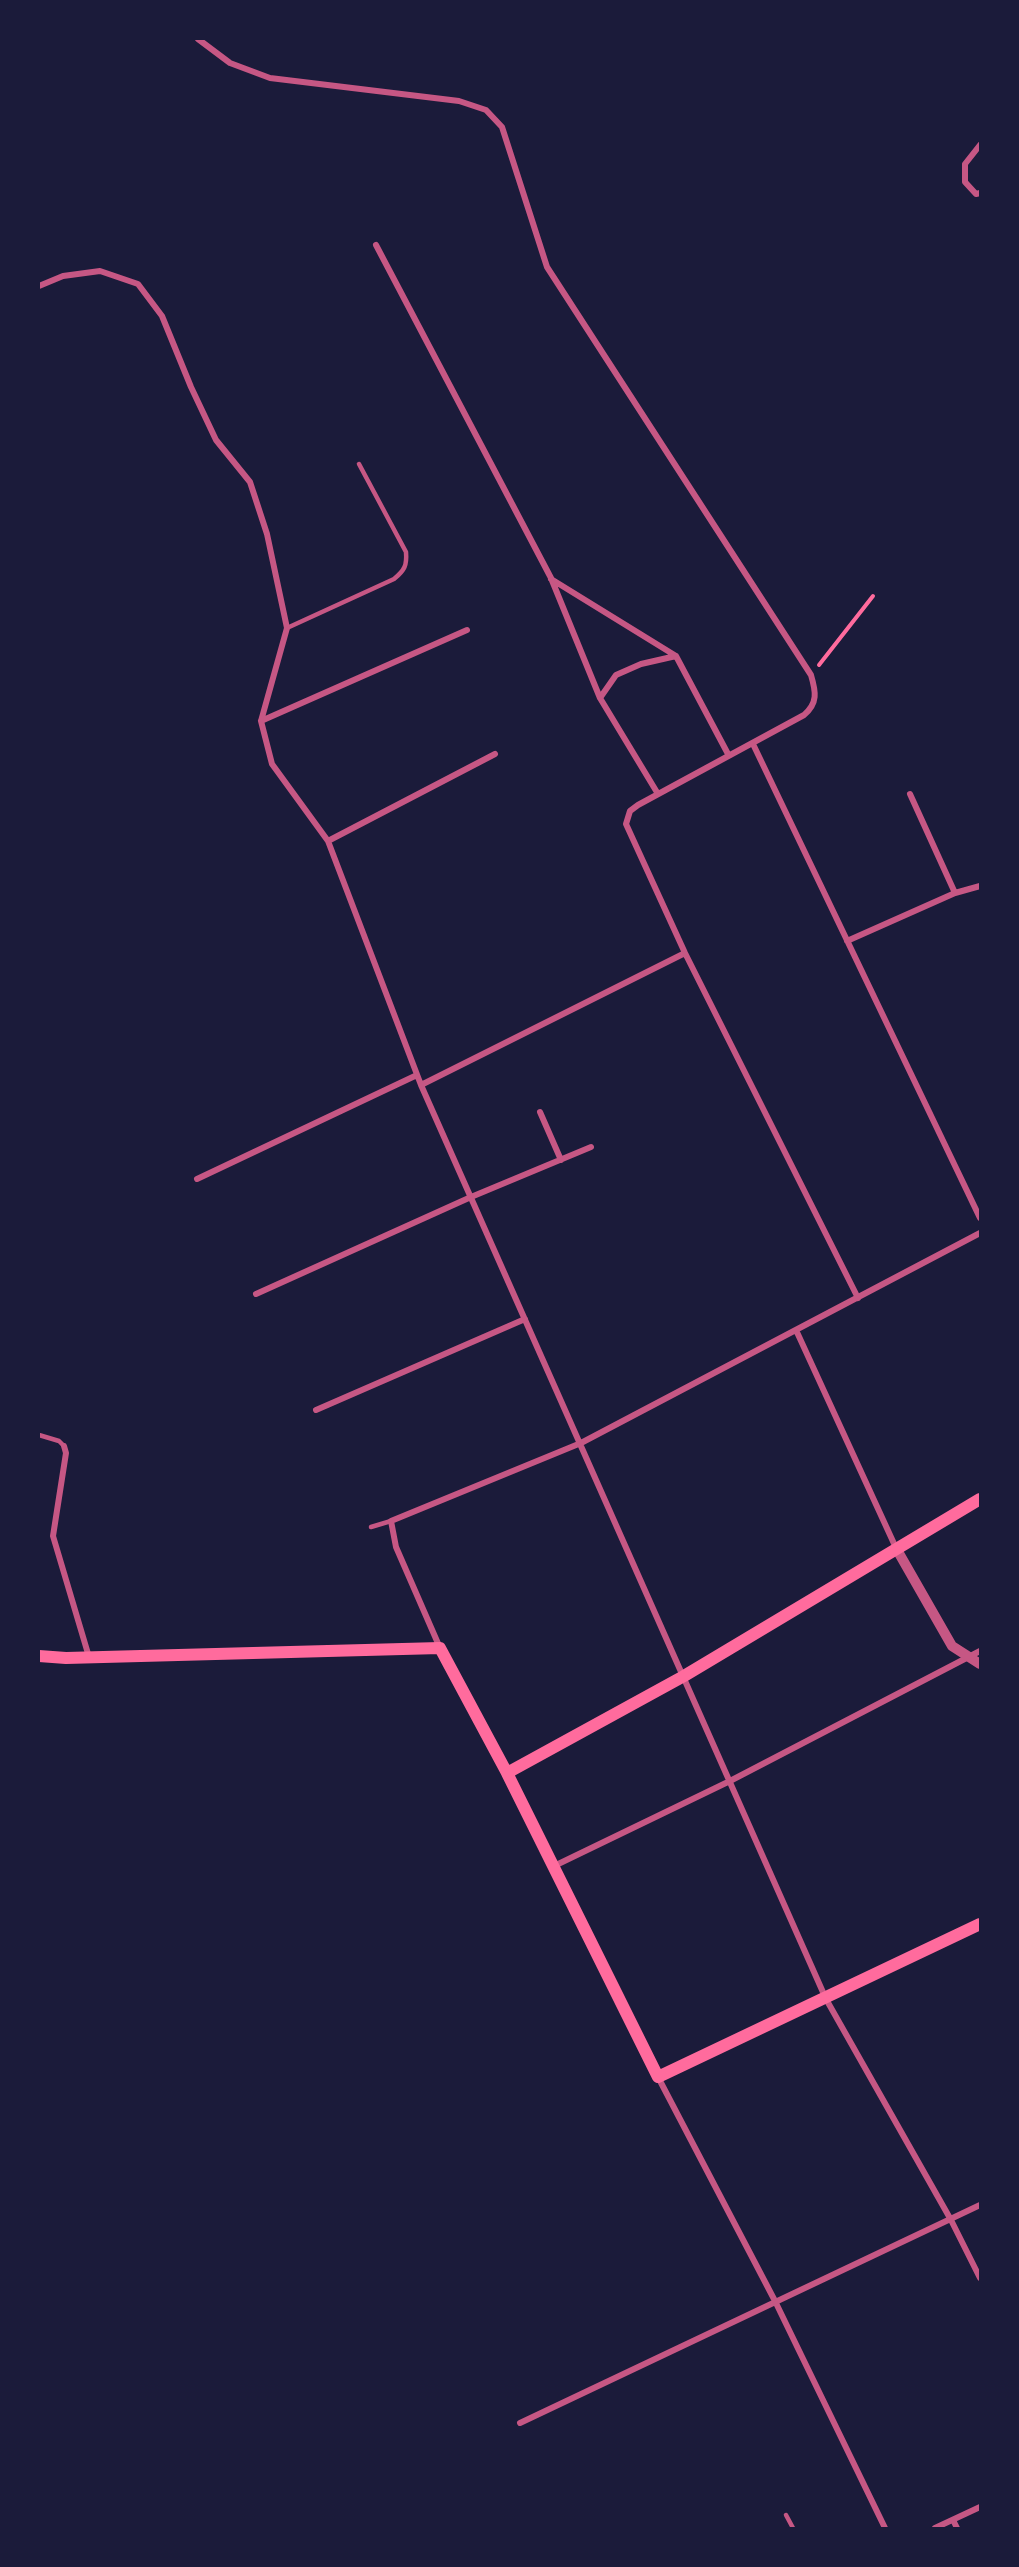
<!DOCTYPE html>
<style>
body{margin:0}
#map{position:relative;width:1019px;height:2567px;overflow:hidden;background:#1b1b3a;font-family:"Fira Sans",sans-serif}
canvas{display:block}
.frame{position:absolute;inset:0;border:40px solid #1b1b3a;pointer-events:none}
</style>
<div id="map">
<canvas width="1019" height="2567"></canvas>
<div class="frame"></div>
</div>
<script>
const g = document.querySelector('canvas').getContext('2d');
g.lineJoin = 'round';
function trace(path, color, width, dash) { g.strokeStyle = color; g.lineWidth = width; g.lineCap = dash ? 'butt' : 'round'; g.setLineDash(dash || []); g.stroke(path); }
trace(new Path2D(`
 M 819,665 L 873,596`), '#ff6b9d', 4);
trace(new Path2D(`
 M 287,628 L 394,579 C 405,570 407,565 406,552 L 359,464
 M 39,1435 L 59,1441 L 64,1446
 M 371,1527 L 391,1521
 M 786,2515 L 793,2528`), '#c65784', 4.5);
trace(new Path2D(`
 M 198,39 L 230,63 L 270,78 L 459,101 L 486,110 L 502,127 L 547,267 L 811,675 C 816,692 818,703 804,715 L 638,805 L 630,811 L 626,824 L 685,953 L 858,1298
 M 980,145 L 965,164 L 965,182 L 976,194 L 980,193
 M 376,245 L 551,578 L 600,698 L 658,794
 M 39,286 L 63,276 L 100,271 L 138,284 L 162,316 L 191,387 L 216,440 L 250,482 L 267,534 L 287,628 L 261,721 L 272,764 L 328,841 L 421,1085 L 826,1999 L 951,2220 L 980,2278
 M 551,579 L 676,656 L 728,754
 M 600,698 L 616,675 L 641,664 L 676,656
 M 261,721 L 467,630
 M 753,744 L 980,1218
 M 910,794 L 955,893
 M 328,841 L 495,754
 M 847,941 L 955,893 L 980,886
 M 421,1085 L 685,953
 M 540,1112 L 561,1160
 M 197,1179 L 417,1075
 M 256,1294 L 471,1197 L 591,1147
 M 796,1330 L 896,1548
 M 316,1410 L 525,1319
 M 64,1446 L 66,1453 L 53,1536 L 89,1657
 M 440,1648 L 396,1547 L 391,1521 L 581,1443 L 980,1233
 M 552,1867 L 730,1781 L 980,1651
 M 658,2077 L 775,2301 L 885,2528
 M 520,2423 L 980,2205
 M 953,2520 L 957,2528
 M 935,2528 L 980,2507`), '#c65784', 6);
trace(new Path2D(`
 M 896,1548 L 952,1646 L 980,1664`), '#c65784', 10);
trace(new Path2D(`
 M 39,1656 L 66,1658 L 440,1648 L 507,1773 L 658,2077 L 980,1924
 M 507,1773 L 684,1676 L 980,1499`), '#ff6b9d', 12);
</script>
